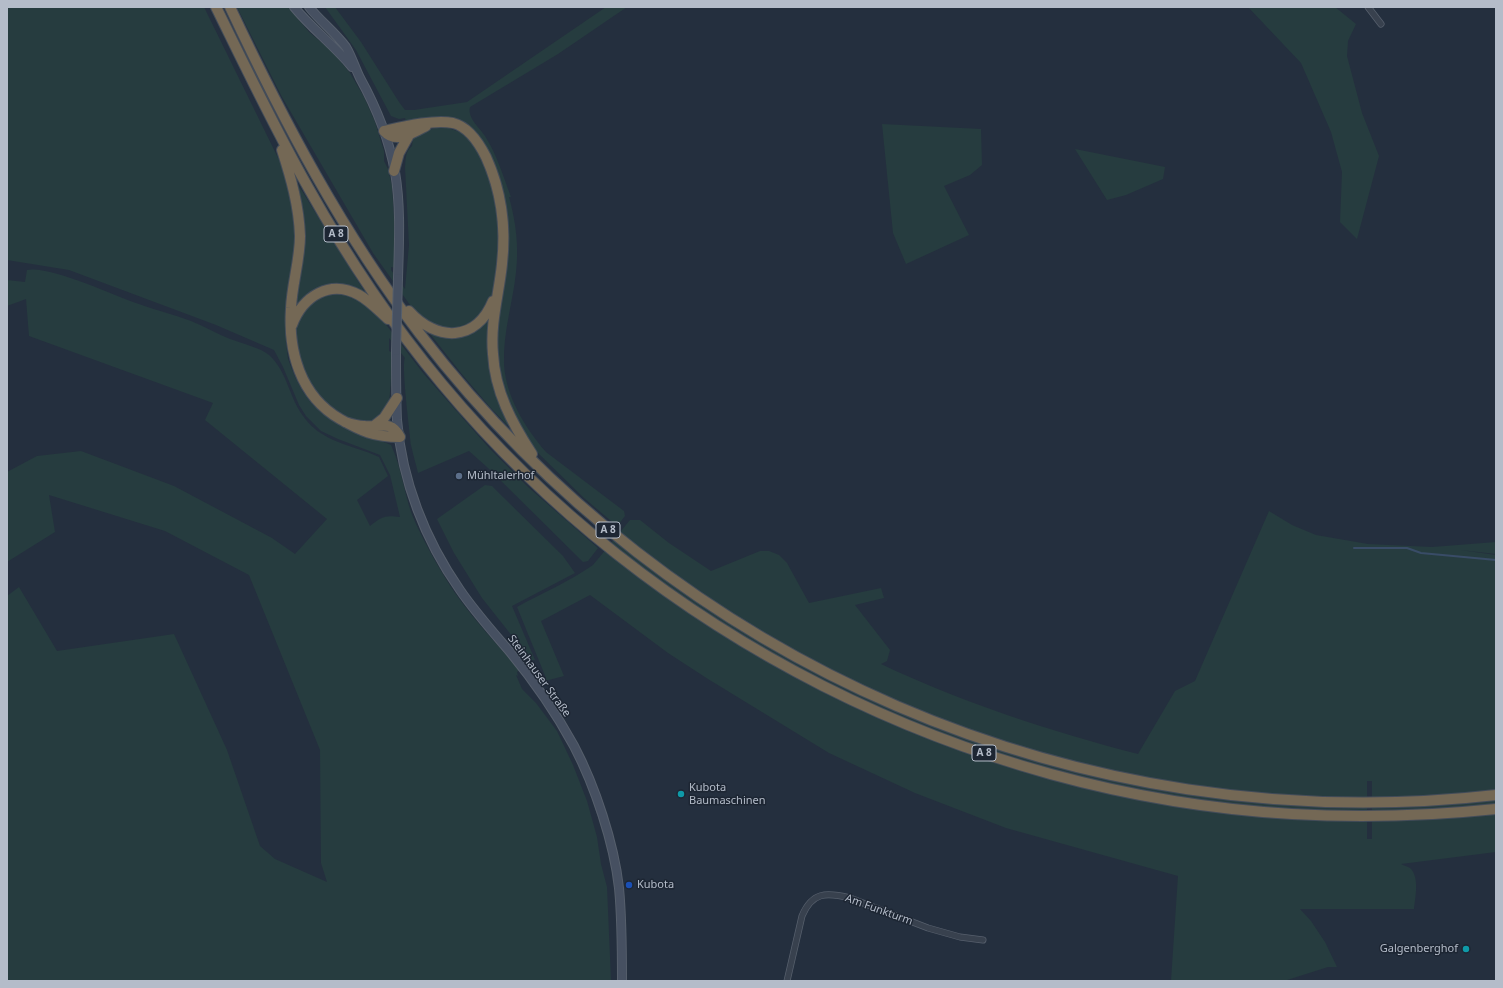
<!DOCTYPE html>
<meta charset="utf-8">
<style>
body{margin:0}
#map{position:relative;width:1503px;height:988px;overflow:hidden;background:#242f3e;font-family:"Noto Sans",sans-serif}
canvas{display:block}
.frame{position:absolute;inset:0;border:8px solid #b4bcc9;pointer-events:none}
</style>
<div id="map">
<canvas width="1503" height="988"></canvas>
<div class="frame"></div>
</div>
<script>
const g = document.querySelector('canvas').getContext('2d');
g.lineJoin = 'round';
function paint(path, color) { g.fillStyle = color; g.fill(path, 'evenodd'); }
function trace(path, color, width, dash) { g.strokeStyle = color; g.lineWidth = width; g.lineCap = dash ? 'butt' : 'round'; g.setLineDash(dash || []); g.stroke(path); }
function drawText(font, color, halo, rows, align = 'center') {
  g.font = font + ' "Noto Sans",sans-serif'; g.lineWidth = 3; g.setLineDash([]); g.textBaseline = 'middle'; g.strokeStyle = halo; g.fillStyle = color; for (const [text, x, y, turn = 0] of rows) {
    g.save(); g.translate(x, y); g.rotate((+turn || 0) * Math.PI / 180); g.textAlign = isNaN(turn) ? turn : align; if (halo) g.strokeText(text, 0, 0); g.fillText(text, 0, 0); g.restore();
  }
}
paint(new Path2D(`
 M 7,7 L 204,7 L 282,166 L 294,207 L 296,244 L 286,320 L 286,342 L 288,359 L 295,377 L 303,392 L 312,404 L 323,414 L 347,429 L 379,440 L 391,445 C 403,470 404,499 416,524 C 427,547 440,571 455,593 C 473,619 498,645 519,670 L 517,672 L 518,676 L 516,675 L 522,689 L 536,703 L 557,731 L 573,765 L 587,801 L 597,837 L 601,864 L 607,887 L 611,981 L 7,981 L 7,596 L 19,587 L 57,651 L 174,634 L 227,750 L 260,846 L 275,859 L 327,882 L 321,863 L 320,750 L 249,575 L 165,531 L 49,495 L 55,532 L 7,562 L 7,472 L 37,456 L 81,451 L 174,486 L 272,538 L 295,554 L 327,519 L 205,420 L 213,403 L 29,336 L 26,299 L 7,306 L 7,280 L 25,282 L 27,270 C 49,265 113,295 136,303 C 154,310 173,314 191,321 C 204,326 217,334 230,339 C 241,343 261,348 269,355 C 287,371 289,397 303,416 C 322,443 351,444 379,457 L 388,476 L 357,500 L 370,526 C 382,517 384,515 400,517 L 390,475 L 380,455 L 338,439 L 321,431 L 306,416 L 299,405 L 283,367 L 274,350 L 216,325 L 69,270 L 7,260 Z
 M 237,7 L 288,7 L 309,32 L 332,51 L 350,73 L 364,97 L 375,122 L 384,151 L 384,161 L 388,169 L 392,186 L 394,218 L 395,268 L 391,267 L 391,270 L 405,289 L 409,245 L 405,167 C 406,158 405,152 412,146 L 413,138 L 423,131 L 436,128 L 446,127 L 462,133 L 475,147 L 483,160 L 492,187 L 497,215 L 499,252 L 494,289 L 489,303 L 482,316 L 460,329 L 437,328 L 415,312 L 373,253 L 282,97 Z
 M 325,7 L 335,7 L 361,42 L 399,102 L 405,110 L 414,110 L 467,102 L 606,7 L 627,7 L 558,54 L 470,107 C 467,118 480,128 485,136 C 497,155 503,176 511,197 L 509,197 C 516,222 519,247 516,272 C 513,302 503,332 504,363 C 505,395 525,428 546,452 L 624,511 L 625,516 L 617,526 L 584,498 L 539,454 L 520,430 L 501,385 L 495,342 L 507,245 L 484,144 C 461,109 443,116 406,123 L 405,118 L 399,119 L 391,116 L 356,50 Z
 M 1248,7 L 1335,7 L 1356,24 L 1348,41 L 1347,56 L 1362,113 L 1379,156 L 1357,239 L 1340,222 L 1342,172 L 1331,132 L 1301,63 Z
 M 882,124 L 981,129 L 982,165 L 970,175 L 944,186 L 969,235 L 906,264 L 893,233 Z
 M 1075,149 L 1165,167 L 1163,179 L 1126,195 L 1107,200 Z
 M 297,183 L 366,294 L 339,287 L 295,312 Z
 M 336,292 L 356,297 L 381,318 L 423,373 L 490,449 L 528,487 L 598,548 L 588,561 L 583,562 L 488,468 L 469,451 L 418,473 C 416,464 413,455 411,445 C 410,433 401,365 405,358 L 389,338 L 389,351 L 393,353 L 389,405 L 376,420 L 369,422 L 351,419 L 330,406 L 318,395 L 302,369 L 295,336 L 297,324 L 299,316 L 317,297 Z
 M 489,316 L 491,317 L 489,338 L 509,424 L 507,425 L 489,406 L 461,373 L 431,335 L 431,333 L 443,336 Z
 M 485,485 L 492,486 L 502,496 L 563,556 L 575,573 L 512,606 L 535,660 L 531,660 L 482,598 L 454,553 L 437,519 Z
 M 1269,511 L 1292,525 L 1316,535 L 1368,544 L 1432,547 L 1496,542 L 1496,554 L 1460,550 L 1496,555 L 1496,852 L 1401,864 C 1403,865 1408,867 1410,868 C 1420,877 1415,898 1414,909 L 1300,909 L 1311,921 L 1325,942 L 1337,967 L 1328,967 L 1284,981 L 1171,981 L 1178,876 L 1006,828 L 915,793 L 829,753 L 708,679 L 668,653 L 590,595 L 541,621 L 564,676 L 545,681 L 546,678 L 517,607 C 542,593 569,582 593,565 L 630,520 L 640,520 L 669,543 L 711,571 L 760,551 L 769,551 L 779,555 L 787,563 L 809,603 L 881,588 L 884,598 L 855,605 L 890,650 L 887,661 L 881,664 C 963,703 1050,731 1138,754 L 1175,691 L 1195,681 ZM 1367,781 L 1372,781 L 1372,839 L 1367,839 Z`), '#263c3f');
trace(new Path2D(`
 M 1354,548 L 1407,548 L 1421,553 L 1496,560`), '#394c67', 2);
const street = new Path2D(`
 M 1368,7 L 1381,24
 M 787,981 L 802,916 C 812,892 826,892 850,898 L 928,928 L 960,937 L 983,940`);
const secondary = new Path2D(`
 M 294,7 C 312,29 334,45 352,67
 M 309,7 C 320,21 335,32 346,47 C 352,57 355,68 360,78 C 376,107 389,139 395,172 C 401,207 399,243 398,278
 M 396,351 C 396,374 396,397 397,420 C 402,481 425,540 460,590 C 475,612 493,632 510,652 C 534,681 556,713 574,746 C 595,786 614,843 619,888 C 622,919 622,950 622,981`);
const highway = new Path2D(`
 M 216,7 C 246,68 275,129 309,189 C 347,257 392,324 442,384 C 651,635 966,795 1292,814 C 1360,818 1428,816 1496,809
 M 230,7 C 283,120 343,234 420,334 C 675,665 1079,842 1496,795
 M 384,131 C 402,127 434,119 453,123 C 469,127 479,143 486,157 C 501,190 506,228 502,264 C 499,294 490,323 493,354 C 495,392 512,423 532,454
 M 384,131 C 396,144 413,133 426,126
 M 282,150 C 291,178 299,206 300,236 C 300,260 292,284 291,308 C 288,351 300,396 340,419 C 361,431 374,437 400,437 C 391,419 379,428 364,426 C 357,426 351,424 345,422
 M 394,171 L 399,153 L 409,135
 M 409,311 C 437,342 476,342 493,301
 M 292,325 C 303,296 330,279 359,295 C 370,301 379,311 388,319
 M 374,426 L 384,418 L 397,398`);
trace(street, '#565f6c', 7);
trace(secondary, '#565f6c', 10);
trace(highway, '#434c59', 12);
trace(street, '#38414e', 5.5);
trace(secondary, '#465061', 8);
trace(highway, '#746855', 10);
const secondaryBridge = new Path2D(`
 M 396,351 L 398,278`);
trace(secondaryBridge, '#565f6c', 10, []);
trace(secondaryBridge, '#465061', 8);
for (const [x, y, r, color] of [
 [459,476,4,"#5c6f8a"],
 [681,794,4,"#0f9aa8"],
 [629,885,4,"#1a4fb4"],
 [1466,949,4,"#0f9aa8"]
]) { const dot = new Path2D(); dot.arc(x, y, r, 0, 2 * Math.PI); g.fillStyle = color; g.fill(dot); trace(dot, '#1d2633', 1.5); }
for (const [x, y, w] of [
 [336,234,24],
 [608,530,24],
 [984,753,24]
]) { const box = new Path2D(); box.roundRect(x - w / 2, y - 8, w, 16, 3); g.fillStyle = '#1d2633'; g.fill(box); trace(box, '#b4bcc9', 1); }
drawText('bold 10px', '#b4bcc9', null, [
 ["A 8",336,234],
 ["A 8",608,530],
 ["A 8",984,753]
]);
drawText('11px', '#b4bcc9', '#1d2633', [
 ["Mühltalerhof",467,476],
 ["Kubota",689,788],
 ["Baumaschinen",689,801],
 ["Kubota",637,885],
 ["Galgenberghof",1458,949,"right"]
], 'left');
drawText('11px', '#b4bcc9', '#1d2633', [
 ["Steinhauser Straße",539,676,54],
 ["Am Funkturm",879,910,20]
]);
</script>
